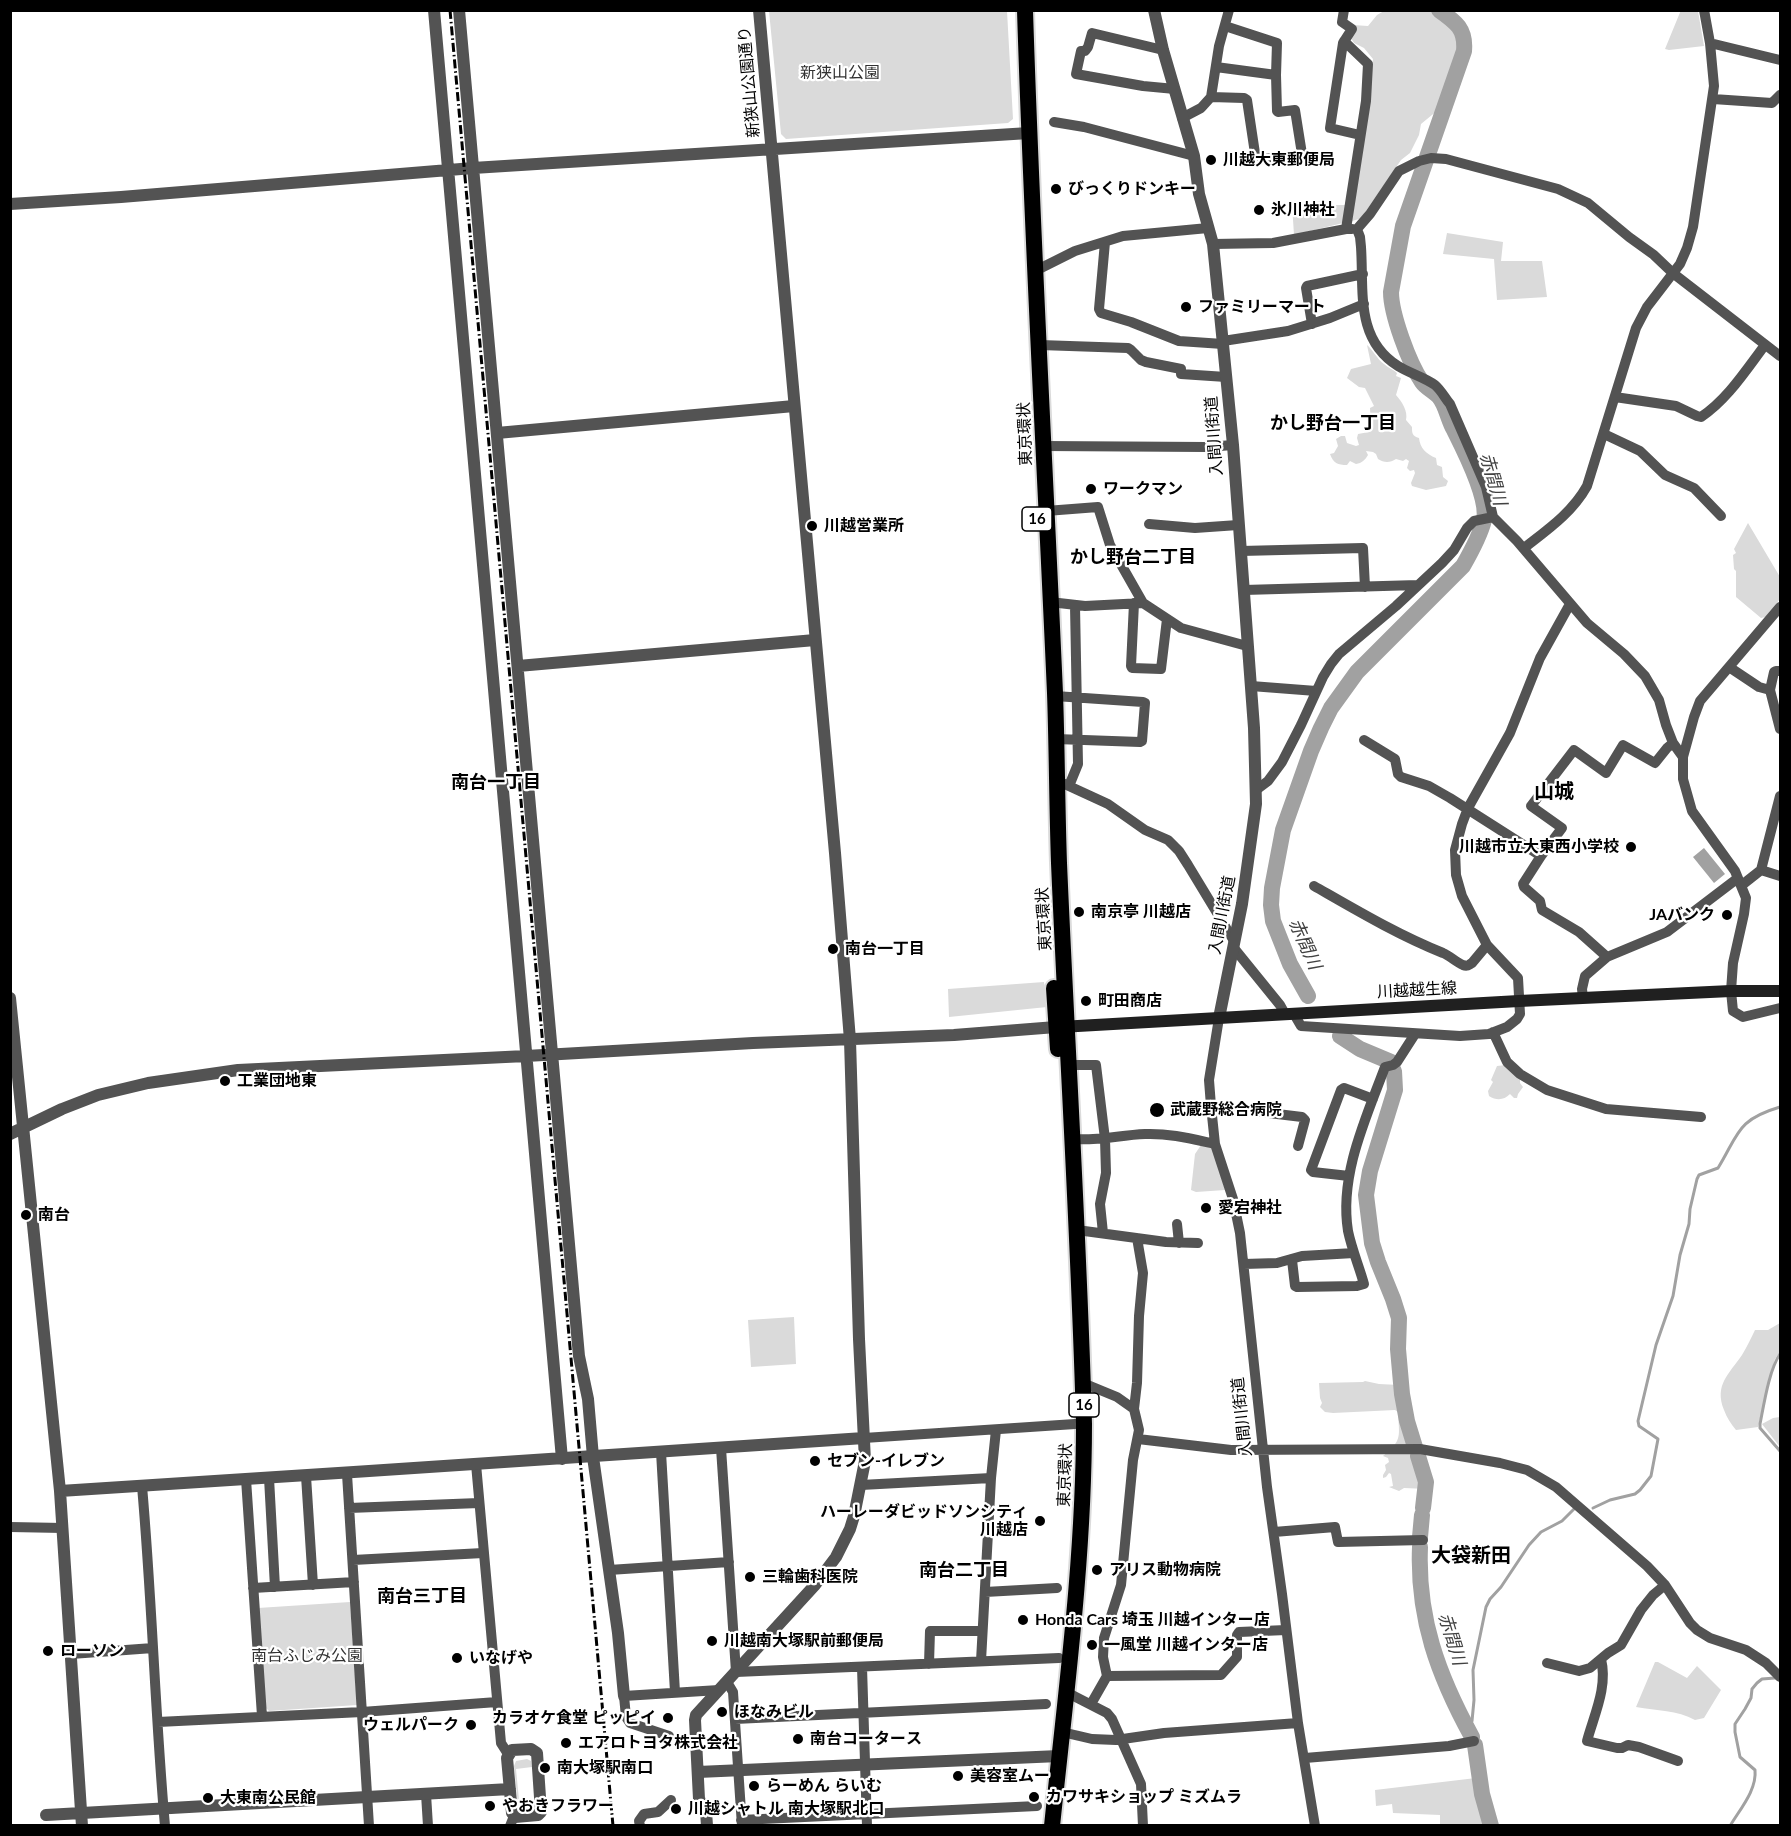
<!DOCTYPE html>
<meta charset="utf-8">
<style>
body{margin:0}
#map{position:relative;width:1791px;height:1836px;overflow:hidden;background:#fff;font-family:Lato,sans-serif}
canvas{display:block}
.frame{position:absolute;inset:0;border:12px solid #000;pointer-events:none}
</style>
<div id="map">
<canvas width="1791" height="1836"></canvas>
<div class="frame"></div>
</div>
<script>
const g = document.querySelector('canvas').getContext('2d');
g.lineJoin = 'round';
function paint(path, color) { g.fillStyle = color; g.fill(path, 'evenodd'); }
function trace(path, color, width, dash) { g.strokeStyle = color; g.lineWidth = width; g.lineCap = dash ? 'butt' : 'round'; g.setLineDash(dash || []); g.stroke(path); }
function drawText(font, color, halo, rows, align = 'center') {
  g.font = font + ' Lato,"Noto Sans JP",sans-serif'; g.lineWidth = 4.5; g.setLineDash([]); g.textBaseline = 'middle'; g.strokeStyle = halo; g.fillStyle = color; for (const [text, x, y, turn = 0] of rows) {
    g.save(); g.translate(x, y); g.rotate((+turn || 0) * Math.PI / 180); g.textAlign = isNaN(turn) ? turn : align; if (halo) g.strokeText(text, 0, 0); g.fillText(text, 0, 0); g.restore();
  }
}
paint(new Path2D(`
 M 1681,10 L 1698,11 L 1704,46 L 1669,50 L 1665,49 Z
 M 769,11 L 1007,11 L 1013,119 L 1008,123 L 786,139 L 781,134 Z
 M 1384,11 L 1436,11 L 1457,27 L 1462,36 L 1463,49 L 1445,101 L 1438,110 L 1421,124 L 1419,135 L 1410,153 L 1401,160 L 1364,214 L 1359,219 L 1352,221 L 1373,59 L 1364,48 L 1354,43 L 1349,35 L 1353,25 L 1368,26 L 1377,15 Z
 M 1326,201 L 1327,205 L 1348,205 L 1343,223 L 1294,235 L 1292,204 Z
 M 1447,233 L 1503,242 L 1501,261 L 1542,261 L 1547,297 L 1497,300 L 1494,259 L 1443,254 Z
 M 1367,345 C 1373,350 1377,359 1384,364 C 1388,368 1393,369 1397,373 L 1396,376 L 1401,378 L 1396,395 C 1402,402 1408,411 1406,420 L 1412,427 C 1412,433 1412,436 1419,438 C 1420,448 1426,454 1436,458 L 1437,465 L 1442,467 L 1443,477 L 1448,481 L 1446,486 L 1426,490 L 1412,486 L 1411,483 L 1415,473 L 1414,470 L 1410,471 L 1407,468 L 1409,461 L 1406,459 L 1403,461 L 1396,459 C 1390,463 1384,463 1378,459 L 1376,454 L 1373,452 L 1366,451 L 1368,455 C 1365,460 1362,463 1356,464 L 1350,461 L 1347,465 C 1338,465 1333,463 1330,454 L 1334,453 L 1338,446 L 1336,439 L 1341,436 L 1345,436 L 1347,443 L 1356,446 L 1359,445 L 1357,438 L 1358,434 L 1369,432 L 1371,427 L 1370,408 L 1374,406 L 1365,388 L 1359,387 L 1347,378 L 1351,369 L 1371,364 Z
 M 1748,523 L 1780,577 L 1780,599 L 1765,617 L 1761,618 L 1736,597 L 1736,571 L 1734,569 L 1733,555 L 1736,553 L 1734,549 Z
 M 1044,982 L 1047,1007 L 949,1017 L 948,989 Z
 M 1506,1065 L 1520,1076 L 1520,1083 L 1523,1087 L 1518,1094 L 1517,1098 L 1514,1098 L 1510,1094 C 1504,1100 1497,1101 1489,1096 L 1488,1091 L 1493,1082 L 1491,1080 L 1497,1066 Z
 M 1201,1145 L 1212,1146 L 1225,1190 L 1196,1192 L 1191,1190 L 1195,1154 Z
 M 794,1317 L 796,1364 L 751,1367 L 748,1320 Z
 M 1780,1323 L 1780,1352 L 1775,1359 L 1769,1380 L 1758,1427 L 1736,1430 C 1731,1424 1727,1418 1724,1410 C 1714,1385 1729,1374 1742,1355 C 1747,1347 1751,1338 1755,1330 L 1768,1330 Z
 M 1365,1381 L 1379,1384 L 1399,1385 L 1403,1389 L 1403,1406 L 1413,1433 L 1412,1439 C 1421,1451 1431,1471 1429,1487 L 1427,1489 L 1404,1488 L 1399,1491 L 1389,1487 L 1393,1486 L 1391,1474 L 1389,1473 L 1386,1477 L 1383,1478 L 1383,1475 L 1386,1470 L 1385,1465 L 1389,1462 L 1388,1458 L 1383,1456 C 1403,1440 1399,1436 1398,1412 L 1395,1410 L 1333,1413 L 1325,1412 L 1320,1407 L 1322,1403 L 1320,1398 L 1319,1383 L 1363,1382 Z
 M 1780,1417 L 1780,1447 L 1762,1424 L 1773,1418 Z
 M 350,1602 L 357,1705 L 269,1711 L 264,1706 L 258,1608 Z
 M 1655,1662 L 1658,1662 L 1687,1678 L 1697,1666 L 1721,1690 L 1704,1718 L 1695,1720 C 1677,1710 1657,1711 1636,1707 Z
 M 527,1759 L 531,1761 L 532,1767 L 516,1769 L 519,1800 L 521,1802 L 534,1800 L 533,1808 L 522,1810 L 518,1805 L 514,1766 L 516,1761 Z
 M 1476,1778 L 1480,1806 L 1488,1825 L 1440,1825 L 1440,1815 L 1393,1813 L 1392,1804 L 1376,1806 L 1375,1790 Z`), '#dadada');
paint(new Path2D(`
 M 1704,848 L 1725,874 L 1714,883 L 1693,857 Z`), '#a1a1a1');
trace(new Path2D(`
 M 1780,1354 C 1769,1370 1764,1404 1760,1424 L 1760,1428 L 1780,1451
 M 1593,1508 L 1610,1500 L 1635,1494 L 1640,1490 L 1651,1476 L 1658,1439 L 1639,1426 L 1638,1421 L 1656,1345 L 1673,1296 L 1680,1255 L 1689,1224 L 1690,1209 L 1697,1179 L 1699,1175 L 1718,1168 C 1739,1134 1736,1120 1780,1107
 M 1472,1721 L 1474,1700 L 1473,1670 L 1486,1607 L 1490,1599 L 1501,1587 L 1529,1545 L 1541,1532 L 1562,1521 L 1574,1509
 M 1730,1826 C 1740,1809 1757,1790 1755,1770 L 1740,1757 L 1735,1732 L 1735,1724 L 1745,1709 L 1751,1698 L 1752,1689 L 1757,1683 L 1762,1679 L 1775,1678`), '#a1a1a1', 3);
trace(new Path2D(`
 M 1308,996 L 1290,964 L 1273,921 L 1271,905 L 1272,888 L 1283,830 L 1311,751 L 1321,728 L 1331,708 L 1357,672 L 1463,566 C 1471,552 1480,536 1484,520 C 1489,498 1464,450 1454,430 C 1448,420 1446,405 1439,397 C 1434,391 1426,388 1422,382 C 1409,363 1391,314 1391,292 L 1403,226 L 1464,51 C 1466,29 1456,22 1439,10
 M 1340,1036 L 1360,1049 L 1391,1062
 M 1394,1071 L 1395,1090 L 1370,1171 L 1366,1195 L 1372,1243 L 1378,1262 L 1393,1299 L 1399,1318 L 1398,1349 L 1402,1394 L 1407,1421 L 1415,1447
 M 1418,1456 L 1426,1482 L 1423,1508
 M 1420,1537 L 1422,1515
 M 1420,1547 C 1417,1618 1438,1675 1472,1737
 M 1475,1745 L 1482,1794 L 1491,1826`), '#a1a1a1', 16);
const trunk = new Path2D(`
 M 1025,10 C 1032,238 1045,465 1055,693 C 1057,749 1057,806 1059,863 C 1067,1050 1079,1237 1084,1424 C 1084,1558 1066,1692 1052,1826
 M 1054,988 L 1058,1049`);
trace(trunk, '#dbdbdb', 20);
trace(new Path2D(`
 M 1344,10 L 1342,22 L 1352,29 L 1343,43 L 1330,128 L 1360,135
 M 1344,41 L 1368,64 L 1366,101 L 1346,229
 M 1710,43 L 1780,60
 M 1163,50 L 1092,33 L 1088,47 L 1085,51 L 1081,51 L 1076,74 L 1143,86 L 1175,89
 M 1216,67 L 1276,75 L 1277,43 L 1225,26
 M 1211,97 L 1244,98 L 1247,100 L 1256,160 L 1302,154 L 1295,110 L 1278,112 L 1277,111 L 1276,75
 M 1713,99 L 1772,103 L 1780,95
 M 1182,118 L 1201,108 L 1211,97 L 1219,46 L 1229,10
 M 1054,122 L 1084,127 L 1194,156
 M 1105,242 L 1099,309 L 1101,313 L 1131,322 L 1179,341 L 1223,344
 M 1213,244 L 1273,243 L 1346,229 L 1352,229
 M 1035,271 L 1075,251 L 1123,236 L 1208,228
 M 1312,324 L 1306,288 L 1307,286 L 1363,274
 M 1223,341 L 1288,331 L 1330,318 L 1364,304
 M 1040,345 L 1128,348 L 1131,350 L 1141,360 L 1146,362 L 1181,369 L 1181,374 L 1226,377
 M 1615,397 L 1676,406 L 1697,416 L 1701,417 C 1727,400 1746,370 1765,345
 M 1604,434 L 1640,451 L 1665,475 L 1694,488 L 1721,516
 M 1043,446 L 1206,447 L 1233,445
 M 1046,511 L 1098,507 L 1110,545 L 1143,603
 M 1149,524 L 1195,528 L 1238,525
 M 1524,548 C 1547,530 1572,513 1587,486 L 1636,328 L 1647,307 L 1680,264 L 1687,248 L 1693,227 L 1714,86 L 1710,43 L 1704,10
 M 1241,551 L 1363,548 L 1365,587
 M 1244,590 L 1418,585
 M 1050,602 L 1085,606 L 1143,603 L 1181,628 L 1247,646
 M 1134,603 L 1131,666 L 1132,668 L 1161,669 L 1167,619
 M 1780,607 L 1700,701 L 1694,717 L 1683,757 L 1683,779 L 1692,811 L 1735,871 L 1746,898 L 1744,914 L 1733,963 L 1731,991 L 1733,1011 L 1743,1017 L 1780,1008
 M 1729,667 L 1759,687 L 1770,690
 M 1780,671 L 1776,671 L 1774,672 L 1770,690 L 1780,729
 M 1251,686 L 1316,691
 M 1055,696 L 1143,702 L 1145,703 L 1142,741 L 1140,742 L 1056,739
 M 1364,740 L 1395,759 L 1398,774 L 1401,777 L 1429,786 L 1450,798 L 1541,856 L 1523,884 L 1524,887 L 1540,901 L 1542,910 L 1579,932 L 1607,957
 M 1683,757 L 1673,743 L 1666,725 L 1659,700 L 1645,676 L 1624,654 L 1587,623 L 1517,541 L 1493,517 L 1486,487 L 1450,404 C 1445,398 1441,390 1435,385 C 1424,377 1409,373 1398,366 C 1355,339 1364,291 1361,247 L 1360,237 L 1357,229 L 1370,214 L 1399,171 L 1419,161 L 1431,158 L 1446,159 L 1558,189 L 1588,203 L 1629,237 L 1654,255 L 1674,274 L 1780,356
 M 1058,781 L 1108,804 L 1145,830 L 1168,840 L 1179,851 L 1188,865 L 1234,941
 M 1069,786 L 1078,764 L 1075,606
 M 1256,790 L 1268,781 L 1282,762 L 1301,725 L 1323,677 L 1331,664 L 1339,654 L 1396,606 L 1442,563 L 1454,550 L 1467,528 L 1474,521 L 1493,517
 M 1541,856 L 1562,828 L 1531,806 L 1574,750 L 1606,773 L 1623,745 L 1655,763 L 1667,748 L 1673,743
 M 1761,870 L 1780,876
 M 1742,885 L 1761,870 L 1780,796
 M 1314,886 C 1356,910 1398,935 1443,953 C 1450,956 1456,962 1463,965 C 1468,967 1468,965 1472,963 L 1487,945
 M 1233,947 L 1280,1005 L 1285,1014
 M 1583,998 L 1582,989 L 1585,976 L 1607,957 L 1667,932 L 1738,878
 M 1294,1014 L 1301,1026 L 1460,1036 L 1489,1034 L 1507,1027 L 1517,1019 L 1520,1014 L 1518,978 L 1487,945 L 1462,896 L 1456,875 L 1455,850 L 1462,824 L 1468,808 L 1510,733 L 1540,658 L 1570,604
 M 1219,1018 L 1209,1080 L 1211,1106 L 1215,1144 L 1233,1199 L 1240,1233 L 1267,1487 L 1282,1594 L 1298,1723 L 1315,1826
 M 1493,1032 L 1507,1062 L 1520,1074 L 1547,1090 L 1606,1109 L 1701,1117
 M 1070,1065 L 1096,1065 L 1105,1139 L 1106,1173 L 1100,1204 L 1103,1233
 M 1211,1106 L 1302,1117 L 1305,1120 L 1298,1146
 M 1073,1139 C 1098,1141 1120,1135 1145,1134 C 1169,1133 1192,1139 1215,1144
 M 1349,1176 L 1313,1172 L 1311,1170 L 1341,1090 L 1344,1088 L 1373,1099
 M 1177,1224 L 1179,1243
 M 1077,1230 L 1166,1242 L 1198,1243
 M 1292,1260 L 1295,1286 L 1297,1287 L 1357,1286 L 1364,1284 C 1359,1266 1352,1250 1348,1231 C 1339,1175 1366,1118 1385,1067 L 1393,1065 L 1397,1062 L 1415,1034
 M 1244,1264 L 1277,1263 L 1302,1256 L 1354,1253
 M 1083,1383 L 1117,1397 L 1134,1409 L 1139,1430 L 1133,1460 L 1121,1585 L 1104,1638 L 1103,1657 L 1107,1676 L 1091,1704
 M 1134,1409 L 1137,1383 L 1139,1316 L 1143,1273 L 1137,1238
 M 864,1438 L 1075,1424
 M 1138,1439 L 1231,1450 L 1420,1449 L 1500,1463 L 1527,1470 L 1556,1487 L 1647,1566 L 1665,1585 L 1690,1623 L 1697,1630 L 1710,1638 L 1746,1650 L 1766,1663 L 1780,1677
 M 721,1448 L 736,1672 L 1059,1658
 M 661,1452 L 675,1692
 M 476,1464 L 501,1743 L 508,1754
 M 347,1474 L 369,1826
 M 306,1476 L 313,1585
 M 269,1478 L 275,1587
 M 246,1479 L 262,1716
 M 861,1485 L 991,1478
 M 142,1486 C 152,1599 155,1713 165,1826
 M 349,1508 L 479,1503
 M 10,1527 L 63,1528
 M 1274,1532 L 1335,1527 L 1338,1542 L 1423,1540
 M 353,1560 L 483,1553
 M 609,1570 L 729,1562
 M 253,1588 L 354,1582
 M 985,1592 L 1057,1588
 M 71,1654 L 153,1648
 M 1601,1659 C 1608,1687 1594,1715 1587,1741 L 1617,1748 L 1622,1748 L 1628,1745 L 1639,1747 L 1678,1761
 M 981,1661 L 991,1478 L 996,1430
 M 1547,1663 L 1579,1671 L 1590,1668 L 1608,1653 L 1621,1645 L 1641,1610 L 1653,1595 L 1665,1585
 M 929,1664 L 930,1631 L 982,1631
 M 862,1667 L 867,1826
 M 1107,1676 L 1221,1675 L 1237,1657 L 1237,1635 L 1239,1632 L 1286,1630
 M 727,1682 L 733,1692 L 742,1826
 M 1066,1692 L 1107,1713 L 1112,1719 L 1141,1784 L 1143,1826
 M 735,1719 L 1046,1704
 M 158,1722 L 362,1712 L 497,1702
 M 1062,1732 L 1092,1739 L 1116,1740 L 1164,1733 L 1298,1723
 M 669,1736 L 630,1723 L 626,1717 L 624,1696 L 719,1690
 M 1305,1758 L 1449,1746 L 1474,1741
 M 426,1794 L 428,1826
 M 741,1820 L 1037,1806
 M 510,1826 L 514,1816
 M 640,1826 L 639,1821 L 644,1814 L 658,1812 L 671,1800`), '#535353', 10);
trace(new Path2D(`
 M 434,10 L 562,1459
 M 459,10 L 579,1356 L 588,1399 L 593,1457 L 618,1633 L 624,1696
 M 1154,10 L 1163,50 L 1194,156 L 1199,194 L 1213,244 L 1233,445 L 1254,728 L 1256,804 L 1242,904 L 1219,1018
 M 10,204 L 121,197 L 473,168 L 1029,133
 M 497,433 L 794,406
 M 518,666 L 815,640
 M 10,998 L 60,1491 L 82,1826
 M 10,1134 L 62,1109 L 98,1095 L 148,1083 L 238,1070 L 526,1056 L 753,1043 L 954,1035 L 1056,1027
 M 60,1491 C 328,1473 596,1458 864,1438
 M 531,1749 L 537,1753 L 541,1812 L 538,1815 L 515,1817 L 512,1813 L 507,1758 L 512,1750 Z
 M 698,1772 L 1059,1756
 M 46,1815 L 510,1789
 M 707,1826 L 706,1811 L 699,1799 L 695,1720 L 696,1715 L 815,1585 L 836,1557 L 850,1529 L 854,1516 L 865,1461 L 859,1339 L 850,1040 L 835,853 L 759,10`), '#535353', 12);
trace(new Path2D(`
 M 1060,1027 L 1519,1001 L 1731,991 L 1780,991`), '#202020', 12);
trace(trunk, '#000', 16);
trace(new Path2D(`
 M 450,10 L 613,1826`), '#000', 3, [9, 3, 1.5, 3]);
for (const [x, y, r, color] of [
 [1211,160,6,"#000"],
 [1056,189,6,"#000"],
 [1259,210,6,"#000"],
 [1186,307,6,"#000"],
 [1091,489,6,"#000"],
 [812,526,6,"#000"],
 [1631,847,6,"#000"],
 [1079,912,6,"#000"],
 [1727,915,6,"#000"],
 [833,949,6,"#000"],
 [1086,1001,6,"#000"],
 [225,1081,6,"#000"],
 [1157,1110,8,"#000"],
 [1206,1208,6,"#000"],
 [26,1215,6,"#000"],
 [815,1461,6,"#000"],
 [1040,1521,6,"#000"],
 [1097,1570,6,"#000"],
 [750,1577,6,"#000"],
 [1023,1620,6,"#000"],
 [712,1641,6,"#000"],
 [1092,1645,6,"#000"],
 [48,1651,6,"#000"],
 [457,1658,6,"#000"],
 [722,1712,6,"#000"],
 [668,1718,6,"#000"],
 [471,1725,6,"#000"],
 [798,1739,6,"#000"],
 [566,1743,6,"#000"],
 [545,1768,6,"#000"],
 [958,1776,6,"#000"],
 [754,1786,6,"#000"],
 [1034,1797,6,"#000"],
 [208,1798,6,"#000"],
 [490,1806,6,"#000"],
 [676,1809,6,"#000"]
]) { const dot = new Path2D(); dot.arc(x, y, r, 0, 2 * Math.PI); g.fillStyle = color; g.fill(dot); trace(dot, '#fff', 2); }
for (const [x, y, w] of [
 [1037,519,30],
 [1084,1405,30]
]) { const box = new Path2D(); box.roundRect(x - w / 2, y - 12, w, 24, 4.5); g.fillStyle = '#fff'; g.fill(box); trace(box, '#000', 1.5); }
drawText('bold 15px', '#000', null, [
 ["16",1037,519],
 ["16",1084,1405]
]);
drawText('16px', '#313131', '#fff', [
 ["新狭山公園",840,73],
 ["南台ふじみ公園",307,1656]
]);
drawText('16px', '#000', '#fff', [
 ["新狭山公園通り",749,82,-95],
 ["東京環状",1025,434,-92],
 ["入間川街道",1214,436,-94],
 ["入間川街道",1222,915,-79],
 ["東京環状",1044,919,-93],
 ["川越越生線",1417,990,-3],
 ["入間川街道",1242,1417,-96],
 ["東京環状",1065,1475,-88]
]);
drawText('bold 16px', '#000', '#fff', [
 ["川越大東郵便局",1223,160],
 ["びっくりドンキー",1068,189],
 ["氷川神社",1271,210],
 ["ファミリーマート",1198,307],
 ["ワークマン",1103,489],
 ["川越営業所",824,526],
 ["川越市立大東西小学校",1619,847,"right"],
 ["南京亭 川越店",1091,912],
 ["JAバンク",1715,915,"right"],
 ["南台一丁目",845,949],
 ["町田商店",1098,1001],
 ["工業団地東",237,1081],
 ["武蔵野総合病院",1170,1110],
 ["愛宕神社",1218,1208],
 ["南台",38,1215],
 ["セブン-イレブン",827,1461],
 ["ハーレーダビッドソンシティ",1028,1512,"right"],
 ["川越店",1028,1530,"right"],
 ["アリス動物病院",1109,1570],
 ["三輪歯科医院",762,1577],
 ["Honda Cars 埼玉 川越インター店",1035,1620],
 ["川越南大塚駅前郵便局",724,1641],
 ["一風堂 川越インター店",1104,1645],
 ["ローソン",60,1651],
 ["いなげや",469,1658],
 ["ほなみビル",734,1712],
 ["カラオケ食堂 ピッピイ",656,1718,"right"],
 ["ウェルパーク",459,1725,"right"],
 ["南台コータース",810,1739],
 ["エアロトヨタ株式会社",578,1743],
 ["南大塚駅南口",557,1768],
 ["美容室ムー",970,1776],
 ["らーめん らいむ",766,1786],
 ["カワサキショップ ミズムラ",1046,1797],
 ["大東南公民館",220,1798],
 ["やおきフラワー",502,1806],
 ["川越シャトル 南大塚駅北口",688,1809]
], 'left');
drawText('bold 18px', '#000', '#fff', [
 ["かし野台一丁目",1333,423],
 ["かし野台二丁目",1133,557],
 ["南台一丁目",496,782],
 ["南台二丁目",964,1570],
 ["南台三丁目",422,1596]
]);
drawText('italic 18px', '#424242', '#fff', [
 ["赤間川",1493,479,74],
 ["赤間川",1305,944,66],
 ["赤間川",1452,1639,73]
]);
drawText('bold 20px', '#000', '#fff', [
 ["山城",1554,792],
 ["大袋新田",1471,1556]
]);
</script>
